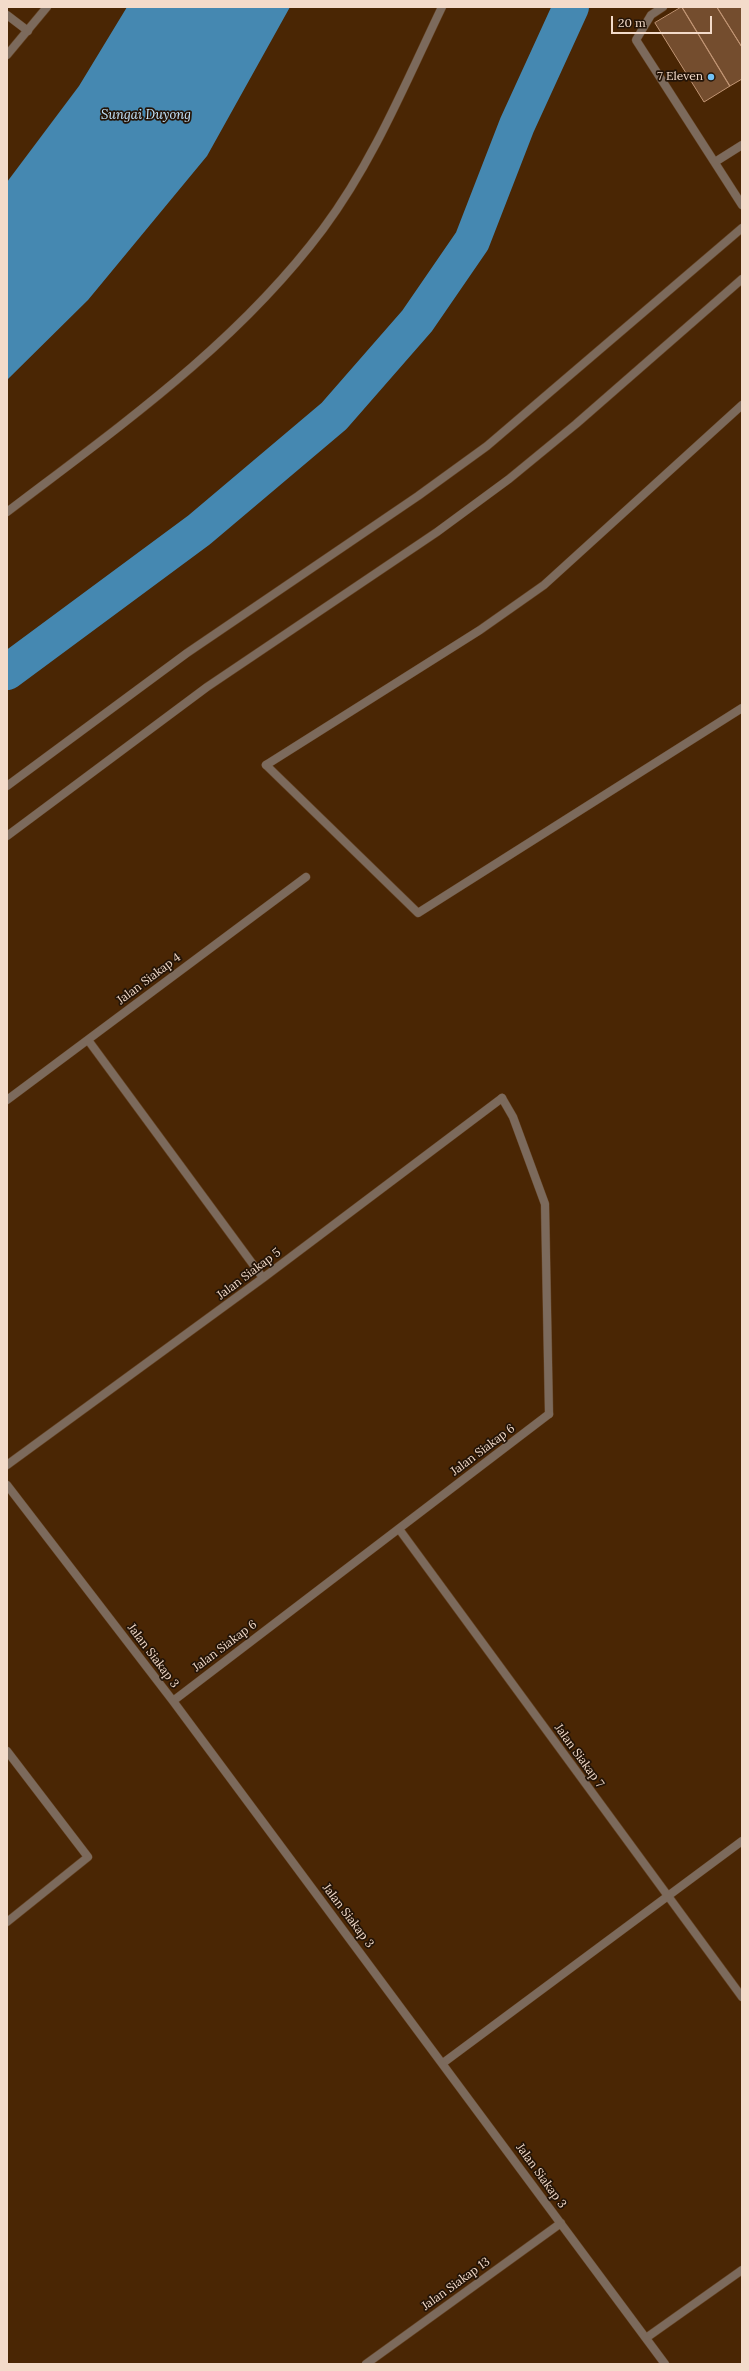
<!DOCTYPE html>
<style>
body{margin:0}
#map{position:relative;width:749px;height:2371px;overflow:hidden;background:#4a2604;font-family:Lora,serif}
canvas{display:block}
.frame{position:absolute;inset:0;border:8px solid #f3dbca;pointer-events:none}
.scale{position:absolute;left:611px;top:16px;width:101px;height:18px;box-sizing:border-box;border:2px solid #f3dbca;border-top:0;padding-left:5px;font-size:12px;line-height:14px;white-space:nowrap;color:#f3dbca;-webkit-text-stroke:3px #241407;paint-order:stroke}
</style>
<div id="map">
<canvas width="749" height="2371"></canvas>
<div class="frame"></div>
<div class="scale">20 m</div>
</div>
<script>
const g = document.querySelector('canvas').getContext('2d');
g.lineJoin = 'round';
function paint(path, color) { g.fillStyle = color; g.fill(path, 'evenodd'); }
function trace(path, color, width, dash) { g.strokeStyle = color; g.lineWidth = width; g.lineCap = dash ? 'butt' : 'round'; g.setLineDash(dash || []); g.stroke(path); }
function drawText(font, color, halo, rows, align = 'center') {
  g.font = font + ' Lora,serif'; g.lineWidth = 3.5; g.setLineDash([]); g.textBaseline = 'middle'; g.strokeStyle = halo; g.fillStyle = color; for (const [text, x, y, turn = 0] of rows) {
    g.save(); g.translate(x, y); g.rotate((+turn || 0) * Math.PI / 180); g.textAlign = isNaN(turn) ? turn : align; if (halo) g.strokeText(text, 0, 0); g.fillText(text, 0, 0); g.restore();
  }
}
paint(new Path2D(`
 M 127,7 L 290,7 L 207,156 L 88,300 L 7,380 L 7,182 L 79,86 Z`), '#4588b1');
trace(new Path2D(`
 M 7,672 L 199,530 L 334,416 L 417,321 L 472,241 L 517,125 L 571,7`), '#4588b1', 36);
const building = new Path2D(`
 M 682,7 L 717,7 L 742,47 L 742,79 L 730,86 Z
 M 682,7 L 730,86 L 704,102 L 655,23 Z
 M 717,7 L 742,7 L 742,47 Z`);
paint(building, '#744d2e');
trace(building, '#c19574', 1);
const service = new Path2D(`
 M 663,7 L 651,15 L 636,40 L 742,205
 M 7,15 L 28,31
 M 715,162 L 742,145
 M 7,512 C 120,426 237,344 323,229 C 373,162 406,82 442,7
 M 266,765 L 418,913 L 742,708
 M 502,1098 L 513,1117 L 545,1204 L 549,1414
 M 7,1751 L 88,1857 L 7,1922
 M 443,2063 L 742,1841
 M 646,2338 L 742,2270`);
const minor = new Path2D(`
 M 266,765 L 480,630 L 544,585 L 742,405
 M 7,786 L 187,653 L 418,496 L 487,446 L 742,228
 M 7,836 L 207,687 L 437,532 L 509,479 L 576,424 L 742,279
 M 88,1040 L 263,1278
 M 7,1100 L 306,877
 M 7,1465 L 263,1278 L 502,1098
 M 7,1485 L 173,1701 L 665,2364
 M 399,1529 L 742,1997
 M 173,1701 L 549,1414
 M 366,2364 L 561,2223`);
const tertiary = new Path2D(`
 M 7,55 L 47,7`);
trace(service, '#654324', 9);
trace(minor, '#654324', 9);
trace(tertiary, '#654324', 9);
trace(service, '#7c6a5c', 8);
trace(minor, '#7c6a5c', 8);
trace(tertiary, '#7c6a5c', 8);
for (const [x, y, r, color] of [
 [711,77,4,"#71c1f5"]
]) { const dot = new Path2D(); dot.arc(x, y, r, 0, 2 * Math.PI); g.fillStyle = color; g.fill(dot); trace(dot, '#241407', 1.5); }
drawText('12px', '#f3dbca', '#241407', [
 ["7 Eleven",703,77]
], 'right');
drawText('12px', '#f3dbca', '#241407', [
 ["Jalan Siakap 4",149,979,-37],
 ["Jalan Siakap 5",249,1274,-37],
 ["Jalan Siakap 6",483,1450,-37],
 ["Jalan Siakap 6",225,1646,-37],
 ["Jalan Siakap 3",153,1656,53],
 ["Jalan Siakap 7",579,1756,54],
 ["Jalan Siakap 3",348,1916,53],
 ["Jalan Siakap 3",541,2176,54],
 ["Jalan Siakap 13",456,2284,-36]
]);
drawText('italic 13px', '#c4e6fe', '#241407', [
 ["Sungai Duyong",146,115]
]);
</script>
